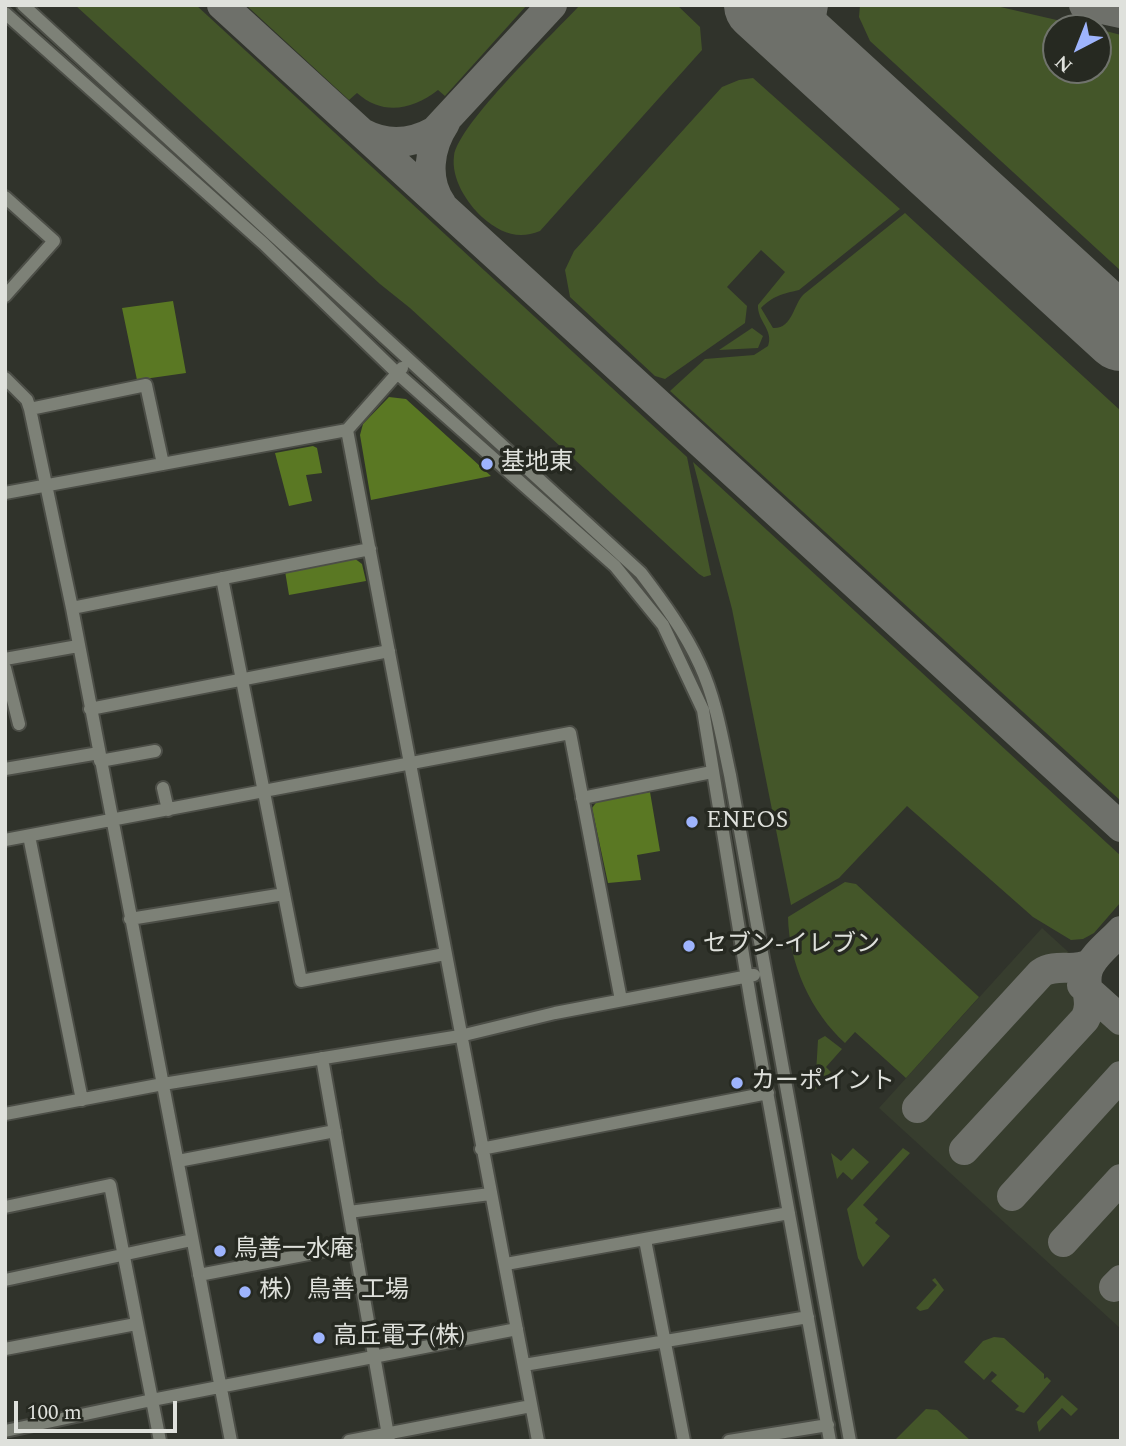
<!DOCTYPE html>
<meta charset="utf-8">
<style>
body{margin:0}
#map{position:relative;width:1126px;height:1446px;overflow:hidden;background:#30332b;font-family:Spectral,serif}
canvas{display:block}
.frame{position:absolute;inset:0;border:7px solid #dfe1dc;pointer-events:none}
.north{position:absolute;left:1042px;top:14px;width:70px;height:70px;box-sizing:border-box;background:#262921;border:2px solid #70736c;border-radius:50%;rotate:222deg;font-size:19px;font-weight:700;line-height:28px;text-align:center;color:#dfe1dc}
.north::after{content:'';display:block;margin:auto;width:24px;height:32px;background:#9eb4fd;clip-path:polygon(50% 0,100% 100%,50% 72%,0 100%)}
.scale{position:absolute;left:14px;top:1401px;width:163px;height:32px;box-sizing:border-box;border:4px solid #dfe1dc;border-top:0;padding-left:9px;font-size:21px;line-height:24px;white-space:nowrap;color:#dfe1dc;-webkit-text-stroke:5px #262921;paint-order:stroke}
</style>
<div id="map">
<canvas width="1126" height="1446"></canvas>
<div class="frame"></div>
<div class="north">N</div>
<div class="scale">100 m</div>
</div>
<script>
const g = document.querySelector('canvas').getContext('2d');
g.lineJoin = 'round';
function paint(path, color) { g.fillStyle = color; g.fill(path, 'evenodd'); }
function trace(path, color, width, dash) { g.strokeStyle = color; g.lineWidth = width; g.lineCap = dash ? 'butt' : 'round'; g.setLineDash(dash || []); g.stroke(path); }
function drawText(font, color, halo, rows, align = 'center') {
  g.font = font + ' Spectral,"Noto Sans JP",serif'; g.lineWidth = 7; g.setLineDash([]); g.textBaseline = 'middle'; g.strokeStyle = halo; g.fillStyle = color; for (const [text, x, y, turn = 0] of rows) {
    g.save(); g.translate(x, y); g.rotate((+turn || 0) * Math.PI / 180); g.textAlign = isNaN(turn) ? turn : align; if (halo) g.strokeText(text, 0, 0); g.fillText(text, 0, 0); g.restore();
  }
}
paint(new Path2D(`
 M 1042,928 L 1121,1000 L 1121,1329 L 879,1108 Z`), '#373d2e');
paint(new Path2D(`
 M 75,5 L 196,5 L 687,457 L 711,575 L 704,577 L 699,574 L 410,308 L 380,284 Z
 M 246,5 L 527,5 L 445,96 L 438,90 C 412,110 383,116 357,93 L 349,100 Z
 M 580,5 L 677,5 L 700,27 L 702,50 L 540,231 C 518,240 500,233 482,217 C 467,203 451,179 454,156 C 458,124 554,33 580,5 Z
 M 860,5 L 992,5 L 1091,28 L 1056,28 L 1056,70 L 1098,70 L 1098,29 L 1121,35 L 1121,271 L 870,41 L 859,17 Z
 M 753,78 L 900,209 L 799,290 C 782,294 773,296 761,308 L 773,328 C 793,329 793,304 804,294 L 905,213 L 1121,411 L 1121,801 L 670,391 L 705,359 L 754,355 L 768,346 C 774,330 757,321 758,305 L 785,272 L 761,250 L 727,287 L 747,306 L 745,323 L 665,379 L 655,376 L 570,297 L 565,270 L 574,251 L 722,87 L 739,80 Z
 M 752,328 L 763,336 L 758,348 L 719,350 Z
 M 693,462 L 1121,856 L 1120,903 L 1094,933 L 1083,939 L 1071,940 L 1033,917 L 907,806 L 839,878 L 791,905 L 732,609 Z
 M 845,882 L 856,884 L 979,997 L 906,1078 L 855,1032 L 845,1043 C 811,1012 789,964 788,917 Z
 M 825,1036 L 842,1049 L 826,1067 L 831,1072 L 815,1090 L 818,1040 Z
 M 853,1148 L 869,1162 L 852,1180 L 843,1172 L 837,1179 L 831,1153 L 841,1161 Z
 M 903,1148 L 910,1153 L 863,1205 L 878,1219 L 875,1223 L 890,1236 L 863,1267 L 858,1258 L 847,1209 Z
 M 935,1278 L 944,1290 L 928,1309 L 920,1311 L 916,1308 L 937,1285 L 932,1280 Z
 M 994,1337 L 1004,1338 L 1044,1374 L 1044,1379 L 1047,1377 L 1051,1381 L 1024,1413 L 1015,1410 L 1019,1406 L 991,1381 L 997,1375 L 992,1371 L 984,1380 L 964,1362 L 983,1341 Z
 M 1062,1395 L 1078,1409 L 1071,1416 L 1062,1408 L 1039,1432 L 1037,1422 Z
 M 926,1409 L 937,1410 L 971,1441 L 894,1441 Z`), '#445629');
paint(new Path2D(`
 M 173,301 L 186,373 L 137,380 L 122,308 Z
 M 389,397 L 406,399 L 491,476 L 371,500 L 360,435 L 363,424 Z
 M 313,446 L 317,448 L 322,473 L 306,475 L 312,501 L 289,506 L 275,453 Z
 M 354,558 L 362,564 L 366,581 L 289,595 L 285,571 Z
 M 650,792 L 660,851 L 637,855 L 641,880 L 608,883 L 592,808 L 598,800 Z`), '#5a7823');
trace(new Path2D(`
 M 222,5 L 1121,827
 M 813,5 C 806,35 818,54 837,75
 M 1084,5 L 1121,13
 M 362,133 C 386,146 412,144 435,131 L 552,5
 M 442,205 C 424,180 429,147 445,123
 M 1082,985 L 1121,1020
 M 917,1108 L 1041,973 C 1057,962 1077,974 1092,962
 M 964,1150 L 1085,1019 C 1095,1001 1082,987 1088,970 C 1092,956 1111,942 1121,931
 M 1012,1196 L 1121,1076
 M 1063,1242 L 1121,1179
 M 1114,1287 L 1121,1280`), '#6e706a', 30);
trace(new Path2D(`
 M 761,5 L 1121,334`), '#6e706a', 74);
const minor = new Path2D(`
 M 23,5 L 641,573 C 663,602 685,632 700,665 C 716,700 722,738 730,775 L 850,1441
 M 5,13 L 264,244 L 397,373 L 615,566 L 663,625 L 703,710 L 751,1003 L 830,1441
 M 5,197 L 54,241 L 5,296
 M 5,378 L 27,400 L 30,409 L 72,608 L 231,1441
 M 30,409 L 146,385 L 163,464
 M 347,430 L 538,1441
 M 5,493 L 347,430 L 402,368
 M 222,578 L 301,981 L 445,954
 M 72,608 L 370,549
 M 5,659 L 78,646
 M 5,668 L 19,724
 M 90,709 L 389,651
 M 100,761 L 155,751
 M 5,769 L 99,753
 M 163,788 L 168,810
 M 582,798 L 712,772
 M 29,836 L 82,1100
 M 5,840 L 570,733 L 621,1000
 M 130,919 L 284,894
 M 322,1058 L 389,1441
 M 5,1114 L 163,1084 L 460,1036 L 555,1013 L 754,975
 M 481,1149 L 768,1093
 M 178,1161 L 335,1131
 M 5,1207 L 110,1185 L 152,1400 L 517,1329
 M 349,1212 L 490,1194
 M 645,1240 L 684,1441
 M 506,1264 L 789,1213
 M 199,1275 L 355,1245
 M 5,1280 L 192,1240
 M 5,1349 L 136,1324
 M 524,1365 L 808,1317
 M 5,1431 L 152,1400 L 160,1441
 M 349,1441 L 531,1406
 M 729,1441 L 828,1425`);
trace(minor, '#4c4e47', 16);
trace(minor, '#7d8177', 12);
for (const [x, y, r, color] of [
 [487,464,7,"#9eb4fd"],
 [692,822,7,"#9eb4fd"],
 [689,946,7,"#9eb4fd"],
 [737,1083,7,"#9eb4fd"],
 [220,1251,7,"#9eb4fd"],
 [245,1292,7,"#9eb4fd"],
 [319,1338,7,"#9eb4fd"]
]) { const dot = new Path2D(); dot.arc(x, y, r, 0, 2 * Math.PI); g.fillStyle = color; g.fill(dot); trace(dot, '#262921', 2.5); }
drawText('24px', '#dfe1dc', '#262921', [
 ["基地東",501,464],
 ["ENEOS",706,822],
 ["セブン-イレブン",703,946],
 ["カーポイント",751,1083],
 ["鳥善一水庵",234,1251],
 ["株）鳥善 工場",259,1292],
 ["高丘電子(株)",333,1338]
], 'left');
</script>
